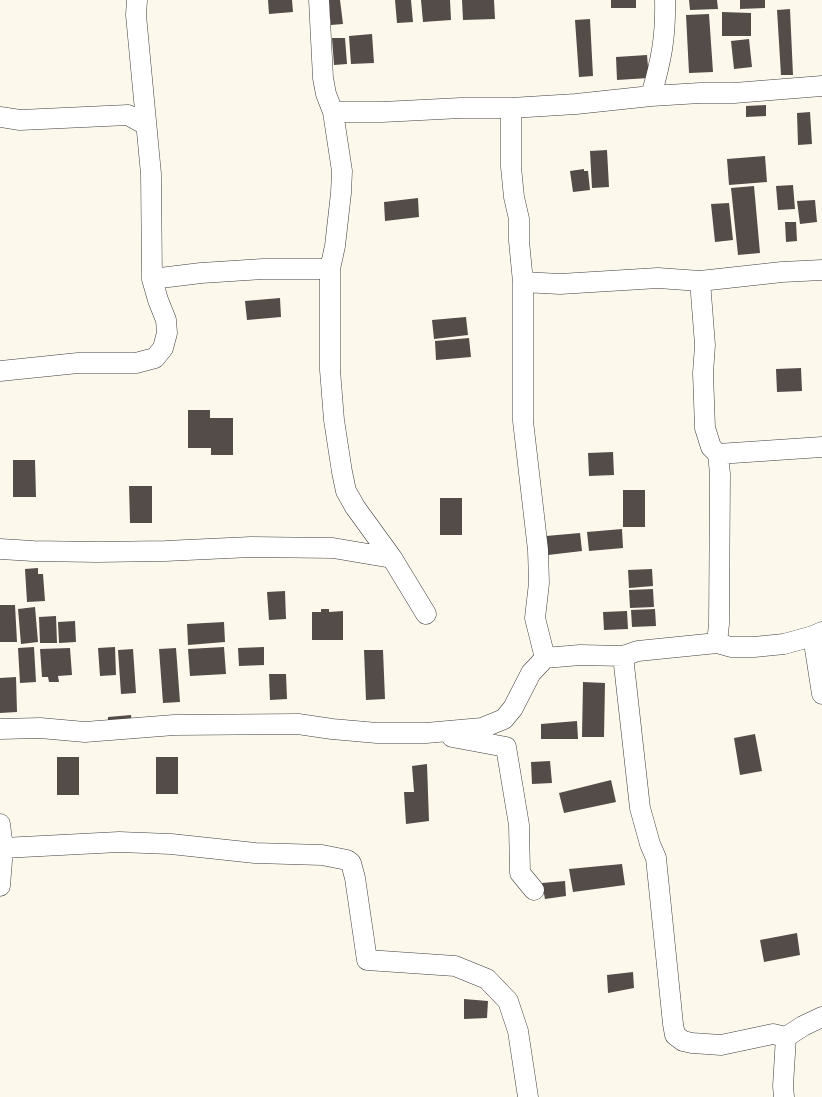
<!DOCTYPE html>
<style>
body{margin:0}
canvas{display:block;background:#fdf8ec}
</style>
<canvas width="822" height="1097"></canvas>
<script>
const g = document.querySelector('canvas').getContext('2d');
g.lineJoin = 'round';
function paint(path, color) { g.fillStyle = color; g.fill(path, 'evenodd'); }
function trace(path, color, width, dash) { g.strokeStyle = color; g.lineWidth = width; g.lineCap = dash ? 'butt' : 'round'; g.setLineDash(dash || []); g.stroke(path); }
paint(new Path2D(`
 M 268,0 L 292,0 L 293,12 L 269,14 Z
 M 328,0 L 340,0 L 343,24 L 331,25 Z
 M 395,0 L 411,0 L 413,22 L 397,23 Z
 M 421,0 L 450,0 L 451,20 L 423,22 Z
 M 462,0 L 494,0 L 495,19 L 463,20 Z
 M 611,0 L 636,0 L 636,8 L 611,8 Z
 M 689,0 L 717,0 L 718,9 L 690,10 Z
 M 740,0 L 765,0 L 765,8 L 740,9 Z
 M 790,9 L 793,75 L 781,75 L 777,10 Z
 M 722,12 L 751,13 L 751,36 L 722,36 Z
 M 709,14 L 713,72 L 689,73 L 686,15 Z
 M 590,19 L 593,76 L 579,77 L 575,20 Z
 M 372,34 L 374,63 L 351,64 L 349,36 Z
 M 332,38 L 345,38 L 347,64 L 334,65 Z
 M 749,39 L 752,67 L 734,69 L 731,41 Z
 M 647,55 L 649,78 L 617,80 L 616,57 Z
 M 766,105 L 766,116 L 746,117 L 746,106 Z
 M 810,112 L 812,144 L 798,145 L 797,113 Z
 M 607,150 L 609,187 L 592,188 L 590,151 Z
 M 765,156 L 767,182 L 729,185 L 727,159 Z
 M 584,169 L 584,171 L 588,171 L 590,190 L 573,192 L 570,171 Z
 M 793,185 L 795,209 L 778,210 L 776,186 Z
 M 754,186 L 760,253 L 738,255 L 731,188 Z
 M 418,198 L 419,217 L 385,221 L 384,202 Z
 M 815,200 L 817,222 L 800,224 L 797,201 Z
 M 729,203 L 733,240 L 715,242 L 711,204 Z
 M 785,222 L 796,222 L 797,241 L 786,242 Z
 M 280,298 L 281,317 L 247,320 L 245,301 Z
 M 466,317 L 468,335 L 434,339 L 432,320 Z
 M 469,338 L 471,357 L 436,360 L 435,341 Z
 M 801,368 L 802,391 L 777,392 L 776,369 Z
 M 188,410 L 210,410 L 210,418 L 233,418 L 233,455 L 211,455 L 211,448 L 188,448 Z
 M 613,452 L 614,475 L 589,476 L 588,453 Z
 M 13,460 L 35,460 L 36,497 L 13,497 Z
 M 129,486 L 152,486 L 152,523 L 130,523 Z
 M 623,490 L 645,490 L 645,527 L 623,527 Z
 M 440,498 L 462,498 L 462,535 L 440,535 Z
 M 622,529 L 623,548 L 589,551 L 587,532 Z
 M 580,533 L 582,551 L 548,555 L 546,536 Z
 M 38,568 L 38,574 L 43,574 L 45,601 L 27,602 L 25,569 Z
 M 652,569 L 653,586 L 629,588 L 628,570 Z
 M 653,589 L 654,607 L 630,608 L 629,590 Z
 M 285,591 L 286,619 L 269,620 L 267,592 Z
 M 0,605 L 15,605 L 17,642 L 0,642 Z
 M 35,607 L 38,642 L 21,644 L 18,609 Z
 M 321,609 L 329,609 L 329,612 L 343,611 L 343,640 L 312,640 L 312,612 L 321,612 Z
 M 655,609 L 656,626 L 632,627 L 631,610 Z
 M 627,611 L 628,629 L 604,630 L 603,612 Z
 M 56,616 L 57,643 L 40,643 L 39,617 Z
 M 75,621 L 76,642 L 59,643 L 58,622 Z
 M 224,622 L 225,642 L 188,645 L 187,624 Z
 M 34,647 L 36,682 L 20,683 L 18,648 Z
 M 115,647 L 116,675 L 100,676 L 98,648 Z
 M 224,647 L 226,674 L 190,676 L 188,649 Z
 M 264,647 L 264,665 L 239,666 L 238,648 Z
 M 70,648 L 72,675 L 58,676 L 59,682 L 49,682 L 48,677 L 42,677 L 40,649 Z
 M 176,648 L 180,702 L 163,703 L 159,649 Z
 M 133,649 L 136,693 L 121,694 L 118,650 Z
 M 364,650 L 383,650 L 385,699 L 366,700 Z
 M 269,674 L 286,674 L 287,699 L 270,700 Z
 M 16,677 L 17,712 L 0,713 L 0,678 Z
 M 583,682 L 605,683 L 604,737 L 582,737 Z
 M 131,715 L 132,726 L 108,728 L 108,717 Z
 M 577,721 L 578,739 L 541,739 L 541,724 Z
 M 755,734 L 762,771 L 740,775 L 734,738 Z
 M 57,757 L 79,757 L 79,795 L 57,795 Z
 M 156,757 L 178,757 L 178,794 L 156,794 Z
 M 550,761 L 552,783 L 532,784 L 531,762 Z
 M 427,764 L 429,821 L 406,824 L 404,792 L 414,792 L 412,766 Z
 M 611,780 L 616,802 L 564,813 L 559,793 Z
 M 622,864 L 625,885 L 573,892 L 569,869 Z
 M 565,881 L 566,896 L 545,899 L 542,883 Z
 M 797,933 L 800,955 L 764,962 L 760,940 Z
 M 633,972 L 634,988 L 608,993 L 607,975 Z
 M 464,999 L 488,1001 L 487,1018 L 464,1019 Z`), '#534c49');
const minor = new Path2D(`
 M 319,0 L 323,78 L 326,94 L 333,112 L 342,171 L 341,193 L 335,246 L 330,269 L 330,370 L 334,420 L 342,472 L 346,491 L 355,507 L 392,558 L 426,614
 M 651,96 C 661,61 666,37 665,0
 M 511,108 L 511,167 L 514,197 L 519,219 L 519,241 L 523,282 L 523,421 L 538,550 L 539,583 L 535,618 L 545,658
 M 333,112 L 382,112 L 461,108 L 511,108 L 576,104 L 651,96 L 700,93 L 734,93 L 822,86
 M 0,117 L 20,120 L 128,115 L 146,125
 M 152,279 L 201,273 L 263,269 L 330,269
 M 700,281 L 705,345 L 703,373 L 705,428 L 711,447 L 718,454 L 720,474 L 719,624 L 717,643
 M 523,282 L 560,284 L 658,278 L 700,281 L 782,272 L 822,270
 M 0,371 L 78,363 L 136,363 L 155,358 L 163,348 L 167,333 L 166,320 L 158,300 L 152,279 L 151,174 L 136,15 L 137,0
 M 718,454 L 822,447
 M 0,549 L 33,551 L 97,552 L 165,551 L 251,547 L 333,548 L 392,558
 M 813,636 L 822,694
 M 623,656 L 640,808 L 650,844 L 656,858 L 673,1024 L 675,1035 L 683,1041 L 692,1043 L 721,1045 L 773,1034 L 786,1037 L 803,1026 L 822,1017
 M 0,729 L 40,728 L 85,732 L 174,725 L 298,724 L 332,729 L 377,733 L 426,733 L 482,728 L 504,719 L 513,708 L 531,673 L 545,658 L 580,655 L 623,656 L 638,651 L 717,643 L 731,647 L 754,647 L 784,644 L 813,636 L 822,632
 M 452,737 L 506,747 L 519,825 L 520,873 L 534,890
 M 0,824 L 3,848 L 0,886
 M 3,848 L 119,842 L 171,844 L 255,853 L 322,855 L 347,860 L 351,863 L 355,878 L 367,960 L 455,966 L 487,979 L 508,1001 L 518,1031 L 528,1097
 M 784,1097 L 783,1086 L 786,1037`);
trace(minor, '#3e3e3e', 21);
trace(minor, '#fff', 20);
</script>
